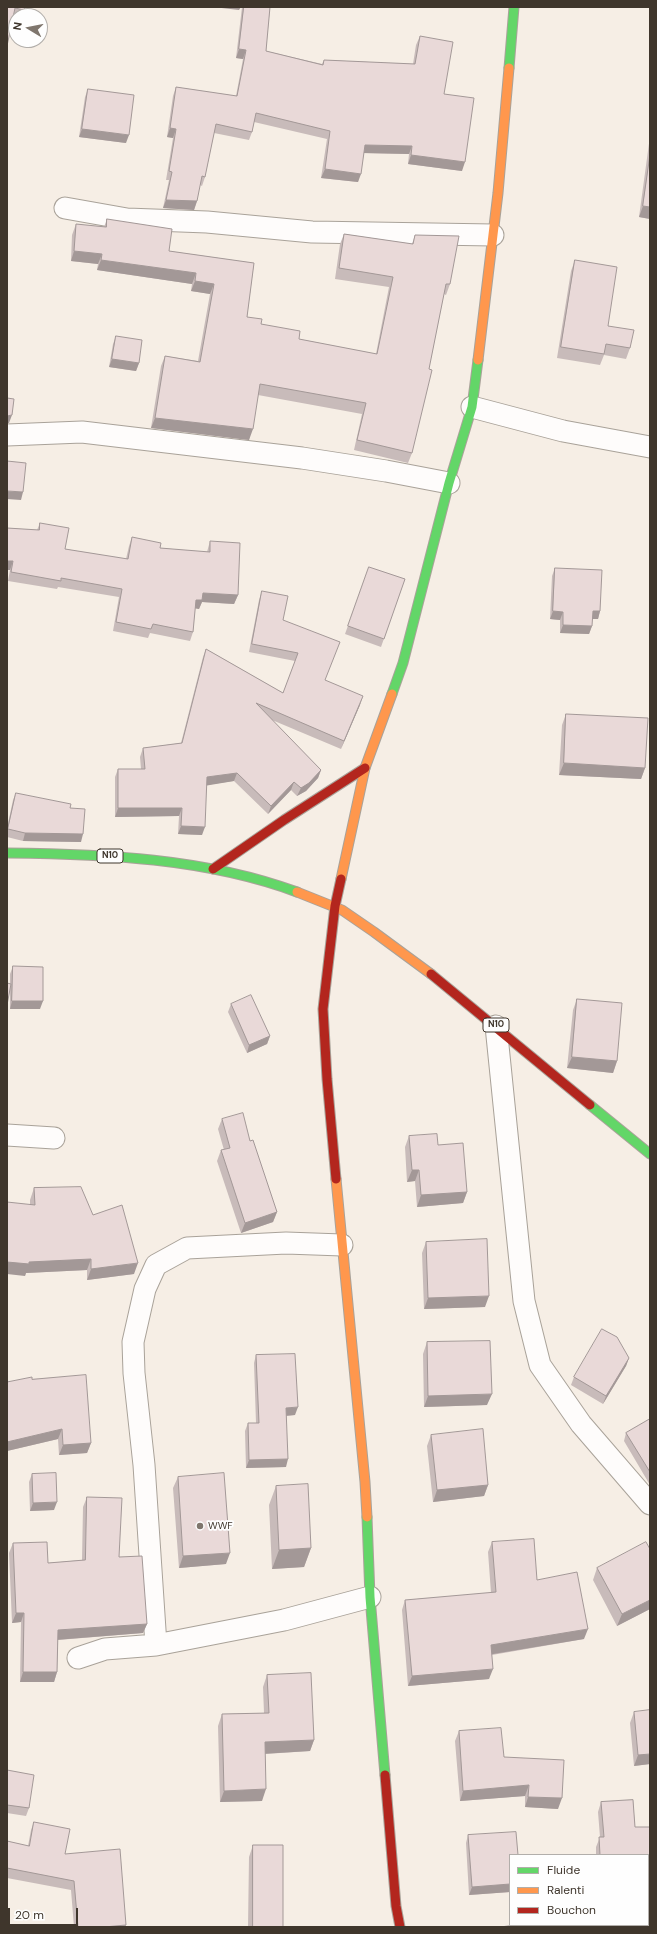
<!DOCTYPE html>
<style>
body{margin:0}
#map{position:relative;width:657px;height:1934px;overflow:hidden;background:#f6eee5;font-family:"DM Sans",sans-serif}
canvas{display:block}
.frame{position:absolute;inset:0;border:8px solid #3f362c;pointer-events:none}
.legend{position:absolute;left:509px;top:1854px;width:140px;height:72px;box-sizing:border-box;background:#fefefe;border:1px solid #b2aeaa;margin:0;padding:5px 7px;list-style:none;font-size:12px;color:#3f362c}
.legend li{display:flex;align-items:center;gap:8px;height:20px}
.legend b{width:20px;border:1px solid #b2aeaa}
.north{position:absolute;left:8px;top:8px;width:40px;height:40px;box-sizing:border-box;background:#fefefe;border:1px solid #b2aeaa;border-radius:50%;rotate:280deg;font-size:11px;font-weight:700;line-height:16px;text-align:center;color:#3f362c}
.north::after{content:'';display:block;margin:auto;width:14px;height:18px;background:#7f766d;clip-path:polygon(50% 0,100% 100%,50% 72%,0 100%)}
.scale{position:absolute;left:8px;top:1908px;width:70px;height:18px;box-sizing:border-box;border:2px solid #3f362c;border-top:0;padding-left:5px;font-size:12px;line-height:14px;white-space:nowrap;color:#3f362c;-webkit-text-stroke:3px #fefefe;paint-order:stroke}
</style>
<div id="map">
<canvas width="657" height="1934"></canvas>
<div class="frame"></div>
<ul class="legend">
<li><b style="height:5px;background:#63d668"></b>Fluide</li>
<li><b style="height:5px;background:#ff974d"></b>Ralenti</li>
<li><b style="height:5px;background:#b3261e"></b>Bouchon</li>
</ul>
<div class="north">N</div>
<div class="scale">20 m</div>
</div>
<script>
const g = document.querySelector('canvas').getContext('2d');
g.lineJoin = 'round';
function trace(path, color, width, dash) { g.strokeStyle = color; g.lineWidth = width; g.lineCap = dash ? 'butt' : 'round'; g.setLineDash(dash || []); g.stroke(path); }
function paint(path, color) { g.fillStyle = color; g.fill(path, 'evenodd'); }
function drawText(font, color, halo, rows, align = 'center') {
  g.font = font + ' "DM Sans",sans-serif'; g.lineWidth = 3.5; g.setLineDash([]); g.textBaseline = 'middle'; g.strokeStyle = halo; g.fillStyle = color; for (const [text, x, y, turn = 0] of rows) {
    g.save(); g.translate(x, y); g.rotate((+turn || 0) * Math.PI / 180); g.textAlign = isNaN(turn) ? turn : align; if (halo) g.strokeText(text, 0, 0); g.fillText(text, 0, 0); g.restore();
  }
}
const street = new Path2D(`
 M 65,208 L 127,219 L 207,222 L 312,232 L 493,235
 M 472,407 L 563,431 L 650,447
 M 7,435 L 82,432 L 302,458 L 386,471 L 449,483
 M 496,1026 L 524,1301 L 540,1365 L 581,1424 L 650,1504
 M 7,1135 L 54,1138
 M 342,1245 L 286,1243 L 187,1248 L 156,1265 L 145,1289 L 133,1342 L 134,1373 L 144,1465 L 156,1645 L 284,1620 L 370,1597
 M 78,1658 L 105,1649 L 156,1645`);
const fast = new Path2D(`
 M 509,68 L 514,7
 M 392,694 L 403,663 L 449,483 L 472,407 L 478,360
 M 7,853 C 104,854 205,858 297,892
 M 590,1105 L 650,1154
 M 367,1517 L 370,1597 L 385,1775`);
const slow = new Path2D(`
 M 478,360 L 498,193 L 509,68
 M 341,879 L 365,768 L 392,694
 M 297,892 L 342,910 L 374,932 L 431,974
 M 336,1179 L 365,1482 L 367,1517`);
const jam = new Path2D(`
 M 213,869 L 284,820 L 365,768
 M 431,974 L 590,1105
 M 336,1179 L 327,1079 L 323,1009 L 335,906 L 341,879
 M 385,1775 L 396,1906 L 400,1927`);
trace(street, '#a9a299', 23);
trace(fast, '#a9a299', 11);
trace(slow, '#a9a299', 11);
trace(jam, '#a9a299', 11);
trace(street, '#fefcfb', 21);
trace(fast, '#63d668', 9);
trace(slow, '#ff974d', 9);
trace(jam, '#b3261e', 9);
paint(new Path2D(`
 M 7,7 L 25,7 L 22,16 L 13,16 Z
 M 242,7 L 270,7 L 266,51 L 322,64 L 324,60 L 413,64 L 416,45 L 420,36 L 444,94 L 462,171 L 408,164 L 409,154 L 364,153 L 358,182 L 321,178 L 327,139 L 254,122 L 252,132 L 249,140 L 214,133 L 205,177 L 202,186 L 200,185 L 197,201 L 194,210 L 163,208 L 169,180 L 166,180 L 173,138 L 167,137 L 173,96 L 176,87 L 236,96 L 243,59 L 236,58 Z
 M 88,89 L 126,143 L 79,137 L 85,97 Z
 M 650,136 L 650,219 L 639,217 Z
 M 107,219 L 169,251 L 254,263 L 247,317 L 261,324 L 299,339 L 376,354 L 389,287 L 335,279 L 340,244 L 344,234 L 412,244 L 415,235 L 450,284 L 446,295 L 444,294 L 412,453 L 408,463 L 354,450 L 362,414 L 258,395 L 249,440 L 151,428 L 161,366 L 165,356 L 198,361 L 210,294 L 191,291 L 192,284 L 97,270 L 98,264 L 71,261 L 72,235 L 76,224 L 104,227 Z
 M 575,260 L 608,326 L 630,348 L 626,359 L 604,355 L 600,365 L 557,358 L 571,271 Z
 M 116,336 L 139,363 L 136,371 L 109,367 L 113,344 Z
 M 40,523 L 65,549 L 126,559 L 129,546 L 132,537 L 160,548 L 207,552 L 210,541 L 238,595 L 234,604 L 202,602 L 199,609 L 195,608 L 193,632 L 190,641 L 150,633 L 148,638 L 113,631 L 119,597 L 58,587 L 57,589 L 8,581 L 10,570 L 7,570 L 7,528 L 37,530 Z
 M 369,567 L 405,579 L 381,647 L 345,634 Z
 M 555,568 L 600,611 L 598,619 L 592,619 L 592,626 L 589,634 L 560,633 L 560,620 L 550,619 L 552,576 Z
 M 262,591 L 283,620 L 325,680 L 360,705 L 341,749 L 272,720 L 321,770 L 318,778 L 306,791 L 297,796 L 291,790 L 268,814 L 234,781 L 206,785 L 202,835 L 178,834 L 179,816 L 115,817 L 115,777 L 118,769 L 141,769 L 140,757 L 143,748 L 181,743 L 203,657 L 206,649 L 283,693 L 295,661 L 249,652 L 259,600 Z
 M 566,714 L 645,768 L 641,779 L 559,775 L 562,725 Z
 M 16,793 L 70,808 L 81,842 L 23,841 L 7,837 L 7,828 L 13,800 Z
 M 13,966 L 40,1009 L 10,1009 L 10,974 Z
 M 577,999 L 617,1061 L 613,1073 L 567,1068 L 573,1010 Z
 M 231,1004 L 270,1036 L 267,1044 L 247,1053 L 228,1012 Z
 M 222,1119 L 250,1141 L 277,1212 L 273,1222 L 241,1233 L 217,1161 L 221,1150 L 224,1150 L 218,1129 Z
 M 409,1136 L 438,1145 L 467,1192 L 463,1203 L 417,1207 L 415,1181 L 407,1182 L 405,1147 Z
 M 34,1188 L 93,1215 L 134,1274 L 87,1280 L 87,1270 L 26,1273 L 25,1276 L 30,1205 L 30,1200 Z
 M 426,1242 L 485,1307 L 424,1309 L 422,1253 Z
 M 427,1342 L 487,1405 L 424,1407 L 423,1354 Z
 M 256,1355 L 295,1415 L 286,1416 L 286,1467 L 246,1468 L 245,1431 L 248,1423 L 256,1423 L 254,1363 Z
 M 629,1358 L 626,1366 L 603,1404 L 571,1385 L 574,1377 Z
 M 7,1382 L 91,1443 L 87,1453 L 59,1455 L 58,1439 L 7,1451 Z
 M 650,1419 L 650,1485 L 624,1441 L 626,1433 Z
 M 431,1435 L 488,1485 L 484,1496 L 433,1502 L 427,1446 Z
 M 32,1474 L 54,1510 L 30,1511 L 29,1482 Z
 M 178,1477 L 226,1564 L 179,1568 L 173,1488 Z
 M 276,1486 L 311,1548 L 304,1567 L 272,1569 L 269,1505 Z
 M 87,1497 L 119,1557 L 147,1624 L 143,1633 L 58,1640 L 57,1672 L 54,1682 L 20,1682 L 21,1622 L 12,1623 L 9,1553 L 13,1543 L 48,1563 L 82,1560 L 83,1507 Z
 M 492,1542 L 537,1580 L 584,1639 L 492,1655 L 489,1679 L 408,1686 L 402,1610 L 405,1600 L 491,1593 L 488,1552 Z
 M 650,1549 L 650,1609 L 617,1626 L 593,1580 L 597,1568 Z
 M 267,1675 L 314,1740 L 310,1751 L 265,1754 L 262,1801 L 220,1802 L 218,1726 L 222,1714 L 264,1713 L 263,1687 Z
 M 634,1712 L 650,1764 L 634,1766 L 630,1723 Z
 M 459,1731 L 504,1757 L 558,1809 L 525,1807 L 525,1796 L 460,1801 L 455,1741 Z
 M 7,1770 L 29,1808 L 26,1816 L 7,1813 Z
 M 633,1800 L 635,1827 L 650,1827 L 650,1927 L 638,1927 L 637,1925 L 648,1925 L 648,1855 L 596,1855 L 596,1847 L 600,1837 L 598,1812 L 601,1802 Z
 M 34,1822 L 65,1854 L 125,1927 L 74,1927 L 71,1890 L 7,1878 L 7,1841 L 28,1846 L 31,1830 Z
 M 468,1835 L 510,1855 L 510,1892 L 469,1895 L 466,1843 Z
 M 253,1845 L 283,1927 L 248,1927 L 249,1857 Z`), '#c8bbba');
paint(new Path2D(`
 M 213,7 L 241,7 L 239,10 Z
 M 239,49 L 246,50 L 243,59 L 236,58 Z
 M 170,128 L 176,129 L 173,138 L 167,137 Z
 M 82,129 L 129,135 L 126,143 L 79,137 Z
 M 365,145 L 412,146 L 409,154 L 362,153 Z
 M 411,155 L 465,162 L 462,171 L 408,164 Z
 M 325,169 L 361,174 L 358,182 L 321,178 Z
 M 166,200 L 197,201 L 194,210 L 163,208 Z
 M 643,206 L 650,207 L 650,219 L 639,217 Z
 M 74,251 L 102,254 L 98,264 L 71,261 Z
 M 101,260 L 196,273 L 192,284 L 97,270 Z
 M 195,281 L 214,284 L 210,294 L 191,291 Z
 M 112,359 L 139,363 L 136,371 L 109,367 Z
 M 12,415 L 9,423 L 7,423 L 7,416 Z
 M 155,418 L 253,429 L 249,440 L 151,428 Z
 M 7,491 L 23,492 L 21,500 L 7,499 Z
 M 7,561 L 13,561 L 10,570 L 7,570 Z
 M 203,593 L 238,595 L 234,604 L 202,602 L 199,609 L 193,608 L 196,600 Z
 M 553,611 L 563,612 L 560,620 L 550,619 Z
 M 593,611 L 600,611 L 598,619 L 590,619 Z
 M 563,625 L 592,626 L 589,634 L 560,633 Z
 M 363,696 L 360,705 L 341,749 L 344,741 Z
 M 564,763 L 645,768 L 641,779 L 559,775 Z
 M 321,770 L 318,778 L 306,791 L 297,796 L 301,788 Z
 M 237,773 L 234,781 L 204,786 L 207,777 Z
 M 294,782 L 291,790 L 268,814 L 271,806 Z
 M 118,808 L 182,808 L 179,816 L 115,817 Z
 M 181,826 L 205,827 L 202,835 L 178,834 Z
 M 25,833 L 83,834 L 81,842 L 23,841 Z
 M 12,1001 L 43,1001 L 40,1009 L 10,1009 Z
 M 270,1036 L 267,1044 L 247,1053 L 249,1045 Z
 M 572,1057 L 617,1061 L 613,1073 L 567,1068 Z
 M 412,1170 L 419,1170 L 415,1181 L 407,1182 Z
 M 467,1192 L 463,1203 L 417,1207 L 421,1195 Z
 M 277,1212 L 273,1222 L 241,1233 L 245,1223 Z
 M 91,1259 L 87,1270 L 26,1273 L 25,1276 L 7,1274 L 7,1262 Z
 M 138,1263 L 134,1274 L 87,1280 L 91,1269 Z
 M 489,1296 L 485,1307 L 424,1309 L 428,1298 Z
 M 629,1358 L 626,1366 L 603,1404 L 606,1396 Z
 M 492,1394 L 487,1405 L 424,1407 L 428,1396 Z
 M 298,1407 L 295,1415 L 283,1416 L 286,1408 Z
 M 62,1429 L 58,1439 L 7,1451 L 7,1442 Z
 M 91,1443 L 87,1453 L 59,1455 L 63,1445 Z
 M 288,1459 L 286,1467 L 246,1468 L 249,1460 Z
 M 488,1485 L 484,1496 L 433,1502 L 437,1490 Z
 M 57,1502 L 54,1510 L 30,1511 L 33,1503 Z
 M 311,1548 L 304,1567 L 272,1569 L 279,1550 Z
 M 230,1553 L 226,1564 L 179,1568 L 183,1556 Z
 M 650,1600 L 650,1609 L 617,1626 L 622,1614 Z
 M 16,1613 L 24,1613 L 21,1622 L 12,1623 Z
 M 147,1624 L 143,1633 L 55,1640 L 58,1630 Z
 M 588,1629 L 584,1639 L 487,1655 L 491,1645 Z
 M 493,1669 L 489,1679 L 408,1686 L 412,1676 Z
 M 23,1672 L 57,1672 L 54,1682 L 20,1682 Z
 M 314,1740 L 310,1751 L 261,1754 L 265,1742 Z
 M 650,1754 L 650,1764 L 634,1766 L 638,1755 Z
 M 529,1785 L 525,1796 L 460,1801 L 463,1791 Z
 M 266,1789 L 262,1801 L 220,1802 L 224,1791 Z
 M 528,1797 L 562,1798 L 558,1809 L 525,1807 Z
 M 510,1884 L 510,1892 L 469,1895 L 472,1887 Z
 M 126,1925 L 125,1927 L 104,1927 Z`), '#a39897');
const building = new Path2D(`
 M 7,7 L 25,7 L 24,10 L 15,8 L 7,46 Z
 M 244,7 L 270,7 L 266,51 L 323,65 L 324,60 L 415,64 L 420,36 L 453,42 L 444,94 L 474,98 L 465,162 L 411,155 L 412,146 L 365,145 L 361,174 L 325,169 L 330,131 L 256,113 L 252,132 L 216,124 L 205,177 L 202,176 L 197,201 L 166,200 L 172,172 L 169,171 L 176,129 L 170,128 L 176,87 L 237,96 L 246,50 L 239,49 Z
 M 88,89 L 134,95 L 129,135 L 82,129 Z
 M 650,155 L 650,207 L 643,206 Z
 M 107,219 L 172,229 L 169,251 L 254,263 L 247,317 L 262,319 L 261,324 L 300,331 L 299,339 L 377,354 L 393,277 L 339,268 L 344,234 L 413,244 L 415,235 L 459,236 L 450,284 L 446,284 L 429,369 L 432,370 L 412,453 L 357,440 L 366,403 L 260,384 L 253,429 L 155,418 L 165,356 L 200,362 L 214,284 L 195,281 L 196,273 L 101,260 L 102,254 L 74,251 L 76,224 L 106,227 Z
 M 575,260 L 617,267 L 608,326 L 634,330 L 630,348 L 606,344 L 604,354 L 561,347 Z
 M 116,336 L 142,340 L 139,363 L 112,359 Z
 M 7,398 L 14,399 L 12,415 L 7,416 Z
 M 7,461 L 26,463 L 23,492 L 7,491 Z
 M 40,523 L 69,528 L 65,549 L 128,559 L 132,537 L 161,543 L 160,548 L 210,552 L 210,541 L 240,543 L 238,595 L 203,593 L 202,600 L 196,600 L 193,632 L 153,624 L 151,629 L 116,622 L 122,589 L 61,578 L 61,581 L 11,572 L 13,561 L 7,561 L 7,528 L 39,530 Z
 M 369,567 L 405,579 L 384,639 L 348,626 Z
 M 555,568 L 602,570 L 600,611 L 593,611 L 592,626 L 563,625 L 563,612 L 553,611 Z
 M 262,591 L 288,596 L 283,620 L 340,642 L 325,680 L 363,696 L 344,741 L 256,703 L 321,770 L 309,783 L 301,788 L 294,782 L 271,806 L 237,773 L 207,777 L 205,827 L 181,826 L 182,808 L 118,808 L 118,769 L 145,769 L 143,748 L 182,743 L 206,649 L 283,693 L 298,653 L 252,644 Z
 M 566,714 L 648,718 L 645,768 L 564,763 Z
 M 16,793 L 71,804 L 70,808 L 85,809 L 83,834 L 25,833 L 8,829 Z
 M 13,966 L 43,967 L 43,1001 L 12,1001 Z
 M 7,983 L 11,984 L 7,1005 Z
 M 251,995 L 270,1036 L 249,1045 L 231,1004 Z
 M 577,999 L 622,1003 L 617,1061 L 572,1057 Z
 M 243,1113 L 250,1141 L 253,1140 L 277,1212 L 245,1223 L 221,1150 L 230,1148 L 222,1119 Z
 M 437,1134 L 438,1145 L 463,1143 L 467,1192 L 421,1195 L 419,1170 L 412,1170 L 409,1136 Z
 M 81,1187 L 93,1215 L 122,1205 L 138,1263 L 91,1269 L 91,1259 L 29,1262 L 29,1264 L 7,1262 L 7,1202 L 35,1205 L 34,1188 Z
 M 487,1239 L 489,1296 L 428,1298 L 426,1242 Z
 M 602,1329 L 617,1337 L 629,1358 L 606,1396 L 574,1377 Z
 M 490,1341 L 492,1394 L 428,1396 L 427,1342 Z
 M 295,1354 L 298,1407 L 286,1408 L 288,1459 L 249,1460 L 248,1423 L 259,1423 L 256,1355 Z
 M 86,1375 L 91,1443 L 63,1445 L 62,1429 L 7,1442 L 7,1382 L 32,1377 L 32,1379 Z
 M 650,1419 L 650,1472 L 626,1433 Z
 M 483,1429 L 488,1485 L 437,1490 L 431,1435 Z
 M 56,1473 L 57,1502 L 33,1503 L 32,1474 Z
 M 224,1473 L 230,1553 L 183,1556 L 178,1477 Z
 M 308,1484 L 311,1548 L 279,1550 L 276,1486 Z
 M 87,1497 L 122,1498 L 119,1557 L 142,1556 L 147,1624 L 58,1630 L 57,1672 L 23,1672 L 24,1613 L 16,1613 L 13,1543 L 47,1542 L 48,1563 L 85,1560 Z
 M 534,1539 L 537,1580 L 577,1572 L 588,1629 L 491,1645 L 493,1669 L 412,1676 L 405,1600 L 496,1592 L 492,1542 Z
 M 646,1542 L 650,1549 L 650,1600 L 622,1614 L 597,1568 Z
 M 311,1673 L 314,1740 L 265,1742 L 266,1789 L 224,1791 L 222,1714 L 269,1713 L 267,1675 Z
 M 650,1710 L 650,1754 L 638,1755 L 634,1712 Z
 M 501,1728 L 504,1757 L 564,1760 L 562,1798 L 528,1797 L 529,1785 L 463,1791 L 459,1731 Z
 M 7,1770 L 34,1775 L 29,1808 L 7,1805 Z
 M 633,1800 L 635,1827 L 650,1827 L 650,1927 L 642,1927 L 642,1925 L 648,1925 L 648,1855 L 600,1855 L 599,1837 L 604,1837 L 601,1802 Z
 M 34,1822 L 70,1829 L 65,1854 L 120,1849 L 126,1925 L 104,1927 L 78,1927 L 74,1881 L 7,1868 L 7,1870 L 7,1841 L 29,1846 Z
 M 516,1832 L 518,1855 L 510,1855 L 510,1884 L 472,1887 L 468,1835 Z
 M 253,1845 L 283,1845 L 283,1927 L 253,1927 Z
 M 515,1925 L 558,1925 L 558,1927 L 501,1927 Z`);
paint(building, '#e9d9d8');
trace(building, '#a39897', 1);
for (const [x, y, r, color] of [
 [200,1526,4,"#7f766d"]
]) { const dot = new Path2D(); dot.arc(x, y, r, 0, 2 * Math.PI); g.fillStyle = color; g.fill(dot); trace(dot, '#fefefe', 1.5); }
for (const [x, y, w] of [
 [110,856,26],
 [496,1025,26]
]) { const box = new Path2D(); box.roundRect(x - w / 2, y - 7, w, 14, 3); g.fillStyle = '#fefefe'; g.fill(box); trace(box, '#3f362c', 1); }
drawText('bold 9px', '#3f362c', null, [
 ["N10",110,856],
 ["N10",496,1025]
]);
drawText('10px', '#3f362c', '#fefefe', [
 ["WWF",208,1526]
], 'left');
</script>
